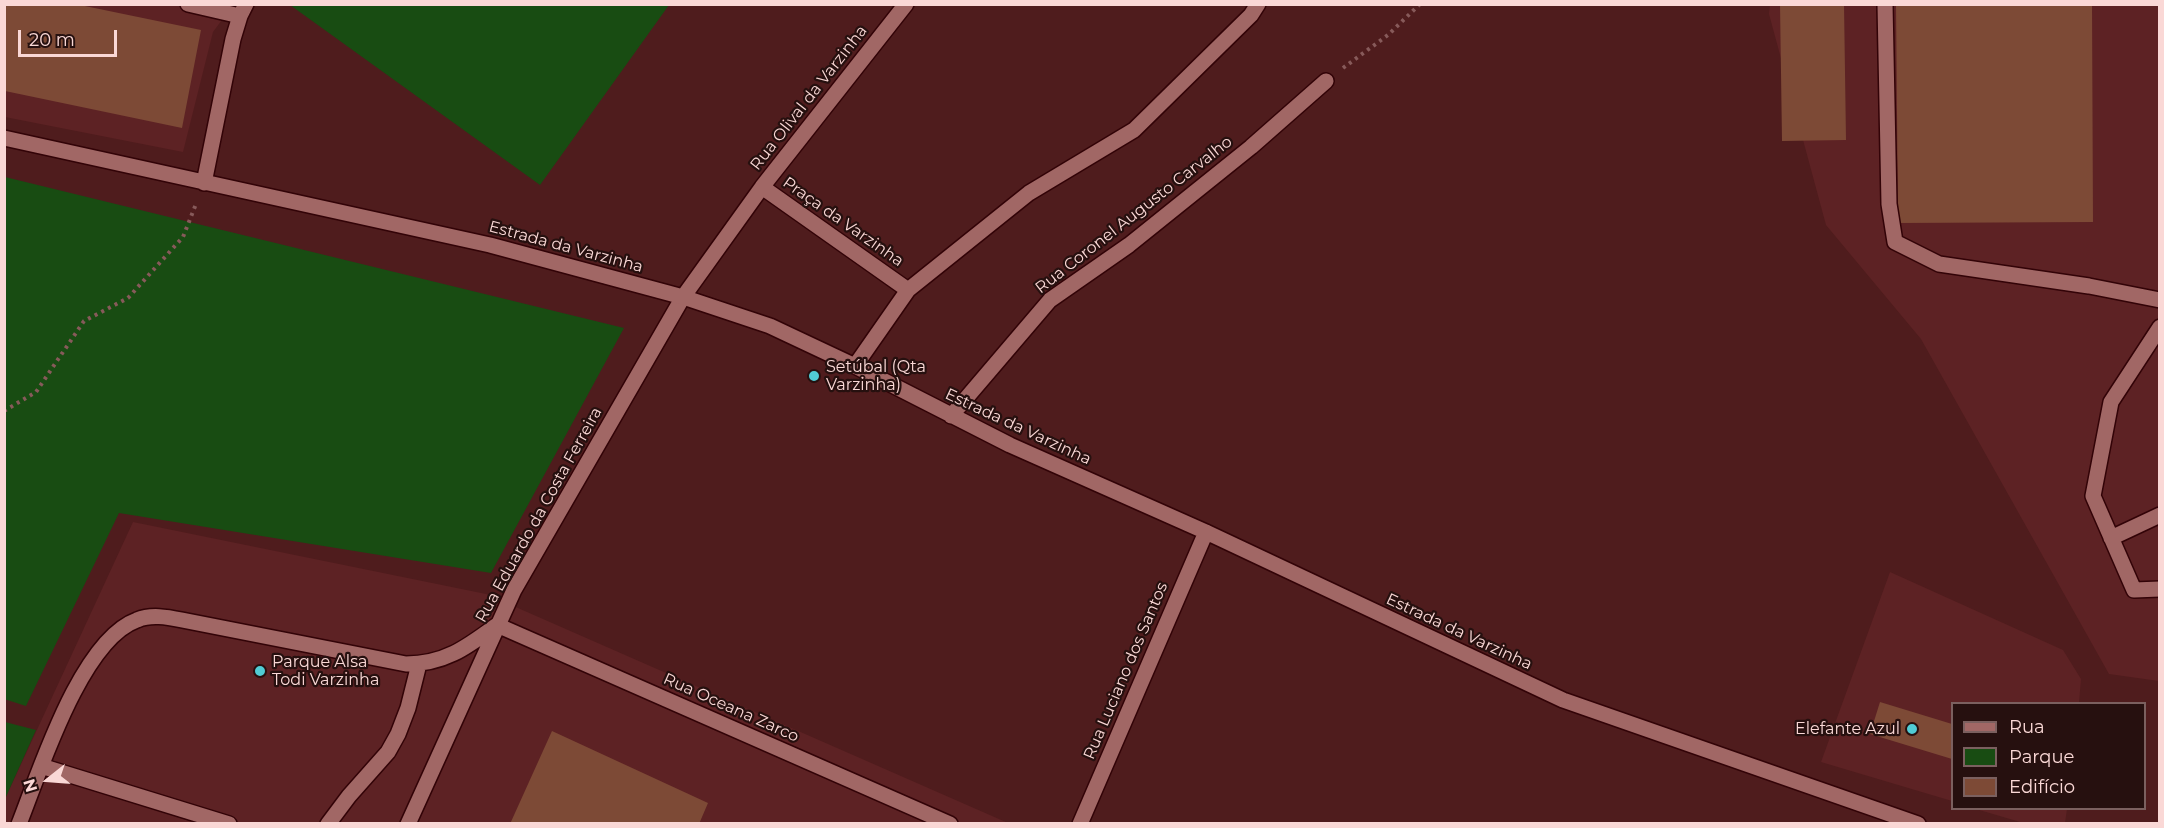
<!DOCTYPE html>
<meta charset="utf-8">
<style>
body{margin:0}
#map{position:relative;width:2164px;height:828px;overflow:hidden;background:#4f1c1d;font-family:Montserrat,sans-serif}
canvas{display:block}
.frame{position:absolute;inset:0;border:6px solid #fad8d6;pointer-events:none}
.legend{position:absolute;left:1951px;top:702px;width:195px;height:108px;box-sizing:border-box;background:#26100f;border:2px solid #7b605f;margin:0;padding:8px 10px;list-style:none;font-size:18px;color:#fad8d6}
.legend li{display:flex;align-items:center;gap:12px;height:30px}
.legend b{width:30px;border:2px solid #7b605f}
.north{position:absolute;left:18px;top:750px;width:60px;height:60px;-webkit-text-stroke:4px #26100f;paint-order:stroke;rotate:253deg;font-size:16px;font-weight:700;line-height:24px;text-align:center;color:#fad8d6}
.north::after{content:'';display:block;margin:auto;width:21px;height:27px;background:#fad8d6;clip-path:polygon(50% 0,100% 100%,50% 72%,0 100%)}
.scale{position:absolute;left:18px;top:30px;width:99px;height:27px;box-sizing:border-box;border:3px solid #fad8d6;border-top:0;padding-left:8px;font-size:18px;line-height:21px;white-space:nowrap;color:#fad8d6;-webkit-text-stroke:4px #26100f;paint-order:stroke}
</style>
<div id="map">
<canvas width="2164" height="828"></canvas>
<div class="frame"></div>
<ul class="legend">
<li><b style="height:8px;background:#a16765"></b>Rua</li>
<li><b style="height:16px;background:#184c12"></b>Parque</li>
<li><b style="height:16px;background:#7d4a36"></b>Edifício</li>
</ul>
<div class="north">N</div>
<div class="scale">20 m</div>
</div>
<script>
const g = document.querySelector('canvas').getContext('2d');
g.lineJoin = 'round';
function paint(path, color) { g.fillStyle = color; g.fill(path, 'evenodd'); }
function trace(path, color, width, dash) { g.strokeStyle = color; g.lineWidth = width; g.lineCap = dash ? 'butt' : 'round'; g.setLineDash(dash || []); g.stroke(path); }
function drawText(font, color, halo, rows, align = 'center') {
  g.font = font + ' Montserrat,sans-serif'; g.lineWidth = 4.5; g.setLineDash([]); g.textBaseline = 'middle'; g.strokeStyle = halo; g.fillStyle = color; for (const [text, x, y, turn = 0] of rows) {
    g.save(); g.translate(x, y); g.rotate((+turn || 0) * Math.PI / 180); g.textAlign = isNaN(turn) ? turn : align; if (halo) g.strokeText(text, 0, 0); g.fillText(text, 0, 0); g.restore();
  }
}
paint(new Path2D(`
 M 1770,4 L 2159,5 L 2159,681 L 2109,674 L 1921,339 L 1826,225 L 1769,14 Z
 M 4,5 L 233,5 L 213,32 L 183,152 L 5,117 Z
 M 133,522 L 486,594 L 1008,823 L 5,824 L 5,799 Z
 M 1890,572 L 2063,650 L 2081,679 L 2079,703 L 1952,704 L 1952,801 L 1821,762 Z
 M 1976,809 L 2067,808 L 2067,809 L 2065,823 L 2027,824 Z`), '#5d2224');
paint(new Path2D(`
 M 290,5 L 669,5 L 540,185 Z
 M 5,177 L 624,328 L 491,573 L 119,513 L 26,706 L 4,699 Z
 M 5,722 L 36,730 L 5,799 L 4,722 Z`), '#184c12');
paint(new Path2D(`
 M 1780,4 L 1844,4 L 1846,140 L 1782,141 Z
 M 1896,4 L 2092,4 L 2093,222 L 1898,223 Z
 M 5,5 L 80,5 L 201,30 L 182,128 L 5,91 Z
 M 1880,702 L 1952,724 L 1952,759 L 1870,734 Z
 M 552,731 L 708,803 L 699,824 L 510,824 Z`), '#7d4a36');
const lane = new Path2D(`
 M 1885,4 L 1889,204 L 1895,242 L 1939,264 L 2089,286 L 2160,300
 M 2160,327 L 2111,402 L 2093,496 L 2134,590 L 2160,589
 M 2111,538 L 2160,515
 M 41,766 L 229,824
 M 19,824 C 40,771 81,640 137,620 C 151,614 167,617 182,620 L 406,664 C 445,664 467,647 497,625 L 950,824
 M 328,824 L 349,796 L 388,752 L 398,734 L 408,708 L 419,664
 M 408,824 L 514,590 L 683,297`);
const street = new Path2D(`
 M 188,4 L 240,16
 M 4,138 L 490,245 L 683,297 L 770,326 L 855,366 L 1010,445 L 1206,532 L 1563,700 L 1918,824
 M 204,183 L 233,39 L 240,16 L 246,4
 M 762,187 L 906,4
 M 908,290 L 1029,193 L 1134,130 L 1251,15 L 1258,4
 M 683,297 L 762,187 L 908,290 L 855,366
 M 951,416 L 1050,300 L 1129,245 L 1251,147 L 1326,81
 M 1080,824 L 1206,532`);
trace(lane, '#320307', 18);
trace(street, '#320307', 18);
trace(new Path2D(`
 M 1343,68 L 1388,35 L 1420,4
 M 4,411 L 36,392 L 84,321 L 128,298 L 183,237 L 196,204`), '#875a5a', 4, [3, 4.5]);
trace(lane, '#a16765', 15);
trace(street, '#a16765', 15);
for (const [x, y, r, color] of [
 [814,376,6,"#51ccd4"],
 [260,671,6,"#51ccd4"],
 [1912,729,6,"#51ccd4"]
]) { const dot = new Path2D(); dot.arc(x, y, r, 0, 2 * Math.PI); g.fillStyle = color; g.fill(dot); trace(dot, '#26100f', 2); }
drawText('16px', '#fad8d6', '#26100f', [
 ["Rua Olival da Varzinha",809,98,-52],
 ["Rua Coronel Augusto Carvalho",1134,215,-38],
 ["Praça da Varzinha",843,222,35],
 ["Estrada da Varzinha",566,247,15],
 ["Estrada da Varzinha",1018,427,25],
 ["Rua Eduardo da Costa Ferreira",539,515,-61],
 ["Estrada da Varzinha",1459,632,25],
 ["Rua Luciano dos Santos",1126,671,-67],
 ["Rua Oceana Zarco",731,708,24]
]);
drawText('16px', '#fad8d6', '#26100f', [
 ["Setúbal (Qta",826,367],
 ["Varzinha)",826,385],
 ["Parque Alsa",272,662],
 ["Todi Varzinha",272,680],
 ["Elefante Azul",1900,729,"right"]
], 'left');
</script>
